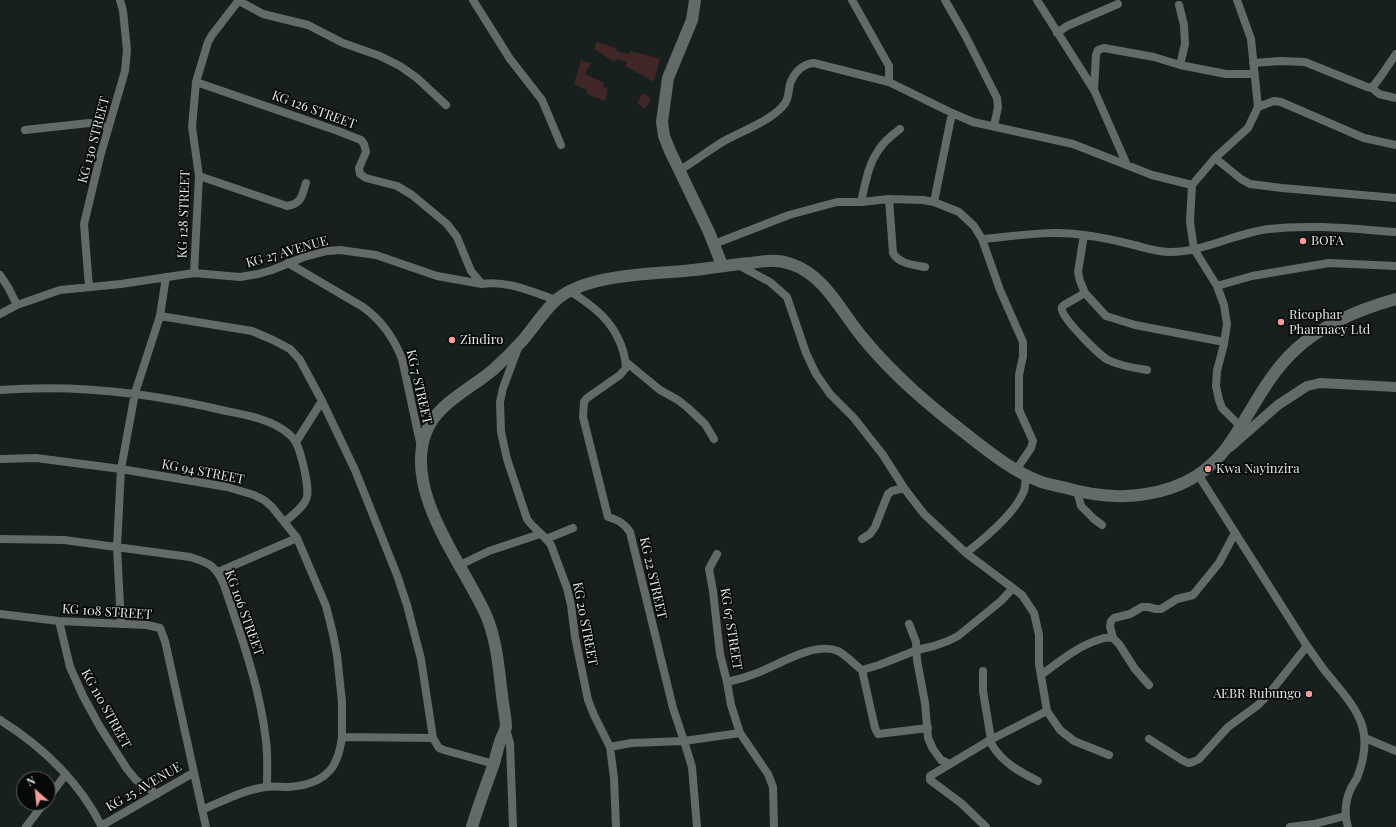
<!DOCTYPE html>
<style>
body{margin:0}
#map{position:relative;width:1396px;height:827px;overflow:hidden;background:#18201f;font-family:"Playfair Display",serif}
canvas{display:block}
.north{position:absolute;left:16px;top:771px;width:40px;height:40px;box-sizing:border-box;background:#060908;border:1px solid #5d6160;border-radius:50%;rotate:333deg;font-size:11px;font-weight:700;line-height:16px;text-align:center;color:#e0e5e5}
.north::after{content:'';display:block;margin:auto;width:14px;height:18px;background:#f59b9b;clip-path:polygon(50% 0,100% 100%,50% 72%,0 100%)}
</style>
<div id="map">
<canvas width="1396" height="827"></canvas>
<div class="north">N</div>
</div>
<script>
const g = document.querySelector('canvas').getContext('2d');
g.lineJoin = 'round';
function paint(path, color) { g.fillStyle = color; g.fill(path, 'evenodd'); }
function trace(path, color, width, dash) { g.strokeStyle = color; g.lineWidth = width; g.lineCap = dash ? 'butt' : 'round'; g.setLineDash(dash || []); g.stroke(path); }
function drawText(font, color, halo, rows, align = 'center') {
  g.font = font + ' "Playfair Display",serif'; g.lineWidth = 3.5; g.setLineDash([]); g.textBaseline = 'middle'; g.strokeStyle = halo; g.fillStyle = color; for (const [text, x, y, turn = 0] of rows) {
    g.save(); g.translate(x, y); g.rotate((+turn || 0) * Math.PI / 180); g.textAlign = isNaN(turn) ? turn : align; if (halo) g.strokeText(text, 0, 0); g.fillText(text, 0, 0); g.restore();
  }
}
paint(new Path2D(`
 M 597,42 L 615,48 L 619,52 L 629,54 L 631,51 L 660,59 L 654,82 L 625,66 L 627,62 L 618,59 L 614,62 L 594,49 Z
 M 581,60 L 591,63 L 585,74 L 604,83 L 603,87 L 608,89 L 605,101 L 587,94 L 587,90 L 574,84 Z
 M 643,93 L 651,99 L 645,109 L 637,103 Z`), '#402626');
trace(new Path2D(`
 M 473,0 L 510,59 L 542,100 L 561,145
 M 852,0 L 889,66 L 889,82
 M 945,0 L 965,35 L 997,98 L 998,107 L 994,126
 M 1037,0 L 1094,90 L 1127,165
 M 1237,0 L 1251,39 L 1258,107 L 1248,128 L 1215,158 L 1192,185 L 1190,222 L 1194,249 L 1217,286 L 1224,305 L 1227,324 L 1224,344 L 1217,371 L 1216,386 L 1219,400 L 1222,408 L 1240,426
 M 239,1 L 263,14 L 308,25 L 343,43 L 380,56 L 400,66 L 417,78 L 446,105
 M 1179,5 L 1184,25 L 1185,44 L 1180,65
 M 1057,33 L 1067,26 L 1118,4
 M 1253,63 L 1281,61 L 1305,62 L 1367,87 L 1372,88 L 1381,76 L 1396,54
 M 196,82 L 338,131 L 361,140 L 364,144 L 366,152 L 359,168 L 360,174 L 366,178 L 397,186 L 412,195 L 447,224 L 457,237 L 471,271 L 482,284
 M 1372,88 L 1379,94 L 1396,98
 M 1094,90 L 1096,55 L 1098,50 L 1104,48 L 1154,57 L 1180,65 L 1226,74 L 1253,74
 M 1258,107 L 1274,101 L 1281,102 L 1364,138 L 1396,145
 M 25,130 L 89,123 L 108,127
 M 1215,158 L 1241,179 L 1250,184 L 1282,188 L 1396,198
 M 680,170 C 695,161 709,150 724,141 C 742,131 768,122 782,107 C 789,100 788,93 790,84 C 794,73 802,64 814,63 L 889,82 L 952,113 L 973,122 L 1073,144 L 1152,175 L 1192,185
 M 199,176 L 287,206 C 302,204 302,195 306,183
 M 889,199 L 893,253 C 899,264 914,265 925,267
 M 861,202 C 865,185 868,165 878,151 C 883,142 892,135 900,129
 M 934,202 L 952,113
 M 1084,235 L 1078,272 L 1080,281 L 1085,293 L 1106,316 L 1135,325 L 1224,342
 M 982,239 C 1015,236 1050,230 1084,235 C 1101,237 1118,241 1134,245 C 1146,248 1157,252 1170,252 C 1204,252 1235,233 1269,229 C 1311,224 1354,229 1396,232
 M 714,244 L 789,215 L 837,202 L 861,202 L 889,199 L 923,200 L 934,202 L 959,212 L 974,226 L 982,239 L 1000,290 L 1023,342 L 1023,356 L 1019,375 L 1019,410 L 1033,441 L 1031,448 L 1016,470
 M 288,263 L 363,307 C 381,320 394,338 402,359 L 421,447
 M 738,265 L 770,282 L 787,297 L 806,353 L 816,374 L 830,394 L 854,418 L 883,455 L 904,488 L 924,514 L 966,553 L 1022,595 L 1034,613 L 1039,635 L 1039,664 L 1047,711 L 1060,730 L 1074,741 L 1109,755
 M 194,273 L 199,176 L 192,127 L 196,82 L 208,42 L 212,35 L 239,0
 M 0,275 L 8,287 L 17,305
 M 1217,286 L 1252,276 L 1329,263 L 1396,266
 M 89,287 L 84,224 L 100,157 L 125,71 L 127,50 L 123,11 L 120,0
 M 570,291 C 579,297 588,303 596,310 C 613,324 625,346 626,368 L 620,375 L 587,398 L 584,402 L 583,417 L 608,517 C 618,520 624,523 630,532 L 673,708 L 684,741 L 692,767 L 697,827
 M 1085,293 L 1064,305 C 1062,307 1061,307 1062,310 C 1064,320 1099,355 1108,360 C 1120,366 1134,368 1147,370
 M 0,314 L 17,305 L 60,290 L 121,284 L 194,273 L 240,277 L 258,274 L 272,270 L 304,257 L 327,251 L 340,250 L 376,255 L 437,276 L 482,284 C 507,280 532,292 556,300
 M 160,316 L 252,331 L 273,340 L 290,349 L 300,360 L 322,401 L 355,470 L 397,575 L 407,605 L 421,659 L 433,738
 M 518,348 L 503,388 L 500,402 L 501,432 L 507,459 L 527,519 C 534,529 544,535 551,545 L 567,588 L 571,605 L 575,637 L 588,700 L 594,715 L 610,747 L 614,778 L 616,827
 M 626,362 L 660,390 L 678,400 L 688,408 L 705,424 L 714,439
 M 0,390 C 76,384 152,393 226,411 C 247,415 274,420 290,435 C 299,443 301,457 304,468 C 311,502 309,500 285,522
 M 296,442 L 322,401
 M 0,459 L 36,458 L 121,469 L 227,487 L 254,495 L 264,500 L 272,507 L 297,538 L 326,606 L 333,634 L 337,655 L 342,702 L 342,737
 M 1199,476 L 1307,646 C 1313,654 1319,663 1325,671 C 1355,708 1377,727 1357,778 C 1355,781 1353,785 1351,788 C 1345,801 1344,814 1348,827
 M 1077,491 L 1081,506 L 1094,519 L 1102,525
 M 0,539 L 64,540 L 190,557 C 210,563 216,566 224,585 C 241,636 260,687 266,741 C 268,756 267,772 267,787
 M 546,539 L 573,528
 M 862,539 L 870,534 L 875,527 L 888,494 L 892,491 L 904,488
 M 966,553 C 984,539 1014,514 1023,493 C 1026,488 1025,480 1026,475
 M 717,554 L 709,569 L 713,591 L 720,654 L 727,682 L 731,705 L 740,733 L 768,774 L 773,787 L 774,827
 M 460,565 L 489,551 L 540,534
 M 218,572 L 297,538
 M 0,614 L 59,621 L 147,625 L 160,628 L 165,641 L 206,827
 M 59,621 L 70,667 L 83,696 L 100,727 L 127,769 L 136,780 L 157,794
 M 121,624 L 117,547 L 121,469 L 135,393 L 160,316 L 166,277
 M 909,624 L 916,642 L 917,660 L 925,703 L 928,738 L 933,749 L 941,760 L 950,764
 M 1113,638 L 1110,626 L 1111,621 L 1114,618 L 1130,614 L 1142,607 L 1148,607 L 1156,609 L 1161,609 L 1177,599 L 1193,595 L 1219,563 L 1235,533
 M 983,671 L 983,691 L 992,745 C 1003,763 1020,772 1038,781
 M 1041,675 C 1059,662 1079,645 1101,639 C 1105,637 1109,638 1113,638 L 1119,644 L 1135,669 L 1149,685
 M 727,682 C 737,680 747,677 757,673 C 778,665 815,641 838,651 C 847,656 854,664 862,670
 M 0,720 C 43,747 79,781 102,827
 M 928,728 L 878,734 L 875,728 L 862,670 L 879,665 L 917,650 L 934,646 L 948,641 L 958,636 L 1001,601 L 1013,588
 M 506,729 L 510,743 L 513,827
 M 1365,738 L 1396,751
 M 1149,739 L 1182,760 L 1188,763 L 1193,762 L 1199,759 L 1228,727 L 1258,705 L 1268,695 L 1307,646
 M 610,747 L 631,743 L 684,741 L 740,733
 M 48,798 L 66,774
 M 202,810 C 223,801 243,790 266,787 C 273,786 280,787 288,787 C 308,786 330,779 337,758 C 340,751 341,744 342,737 L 433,738 L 439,748 L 444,750 L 494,764
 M 101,826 L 193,773
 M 26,827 L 44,803
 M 986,827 L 961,803 L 930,780 L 930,776 L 990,740 L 1047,711
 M 1290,827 L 1314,824 L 1345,816`), '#626b6a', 8);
trace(new Path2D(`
 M 1230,447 L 1278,405 L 1307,386 L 1320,383 L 1396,387`), '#626b6a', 10);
trace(new Path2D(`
 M 695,0 L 692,20 L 668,78 L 662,122 L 664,136 L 670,151 L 709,232 L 722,265
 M 472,827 C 478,806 486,786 493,766 C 496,758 497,750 500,742 C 501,738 505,731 506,727 C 506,720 504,710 503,703 C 499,674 498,643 486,615 C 463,564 405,494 425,435 C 436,403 470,390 494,369 C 504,360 514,350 523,340 C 533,328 542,314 554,302 C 580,277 635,275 670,272 C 697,271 724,265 751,263 C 765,261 777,259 791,264 C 825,275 841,312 863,338 C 894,376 931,407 970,437 C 992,454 1013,471 1039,481 C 1046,484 1054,485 1062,487 C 1083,493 1104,497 1126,496 C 1170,494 1205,479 1230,443 C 1252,411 1267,376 1295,350 C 1323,324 1360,309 1396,299`), '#626b6a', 12);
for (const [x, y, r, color] of [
 [1303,241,4,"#f59b9b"],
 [1281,322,4,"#f59b9b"],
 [452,340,4,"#f59b9b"],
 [1208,469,4,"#f59b9b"],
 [1309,694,4,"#f59b9b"]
]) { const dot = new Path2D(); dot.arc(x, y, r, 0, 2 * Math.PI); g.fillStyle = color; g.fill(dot); trace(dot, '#060908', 1.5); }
drawText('13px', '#e0e5e5', '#060908', [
 ["KG 126 STREET",314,110,20],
 ["KG 130 STREET",94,140,-75],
 ["KG 128 STREET",184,214,-88],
 ["KG 27 AVENUE",287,252,-16],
 ["KG 7 STREET",419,387,77],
 ["KG 94 STREET",203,472,11],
 ["KG 22 STREET",653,578,77],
 ["KG 108 STREET",107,612,4],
 ["KG 106 STREET",244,613,70],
 ["KG 20 STREET",585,624,79],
 ["KG 67 STREET",731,629,81],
 ["KG 110 STREET",106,709,61],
 ["KG 25 AVENUE",144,787,-30]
]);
drawText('13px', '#e0e5e5', '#060908', [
 ["BOFA",1311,241],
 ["Ricophar",1289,315],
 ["Pharmacy Ltd",1289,330],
 ["Zindiro",460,340],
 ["Kwa Nayinzira",1216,469],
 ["AEBR Rubungo",1301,694,"right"]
], 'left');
</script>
